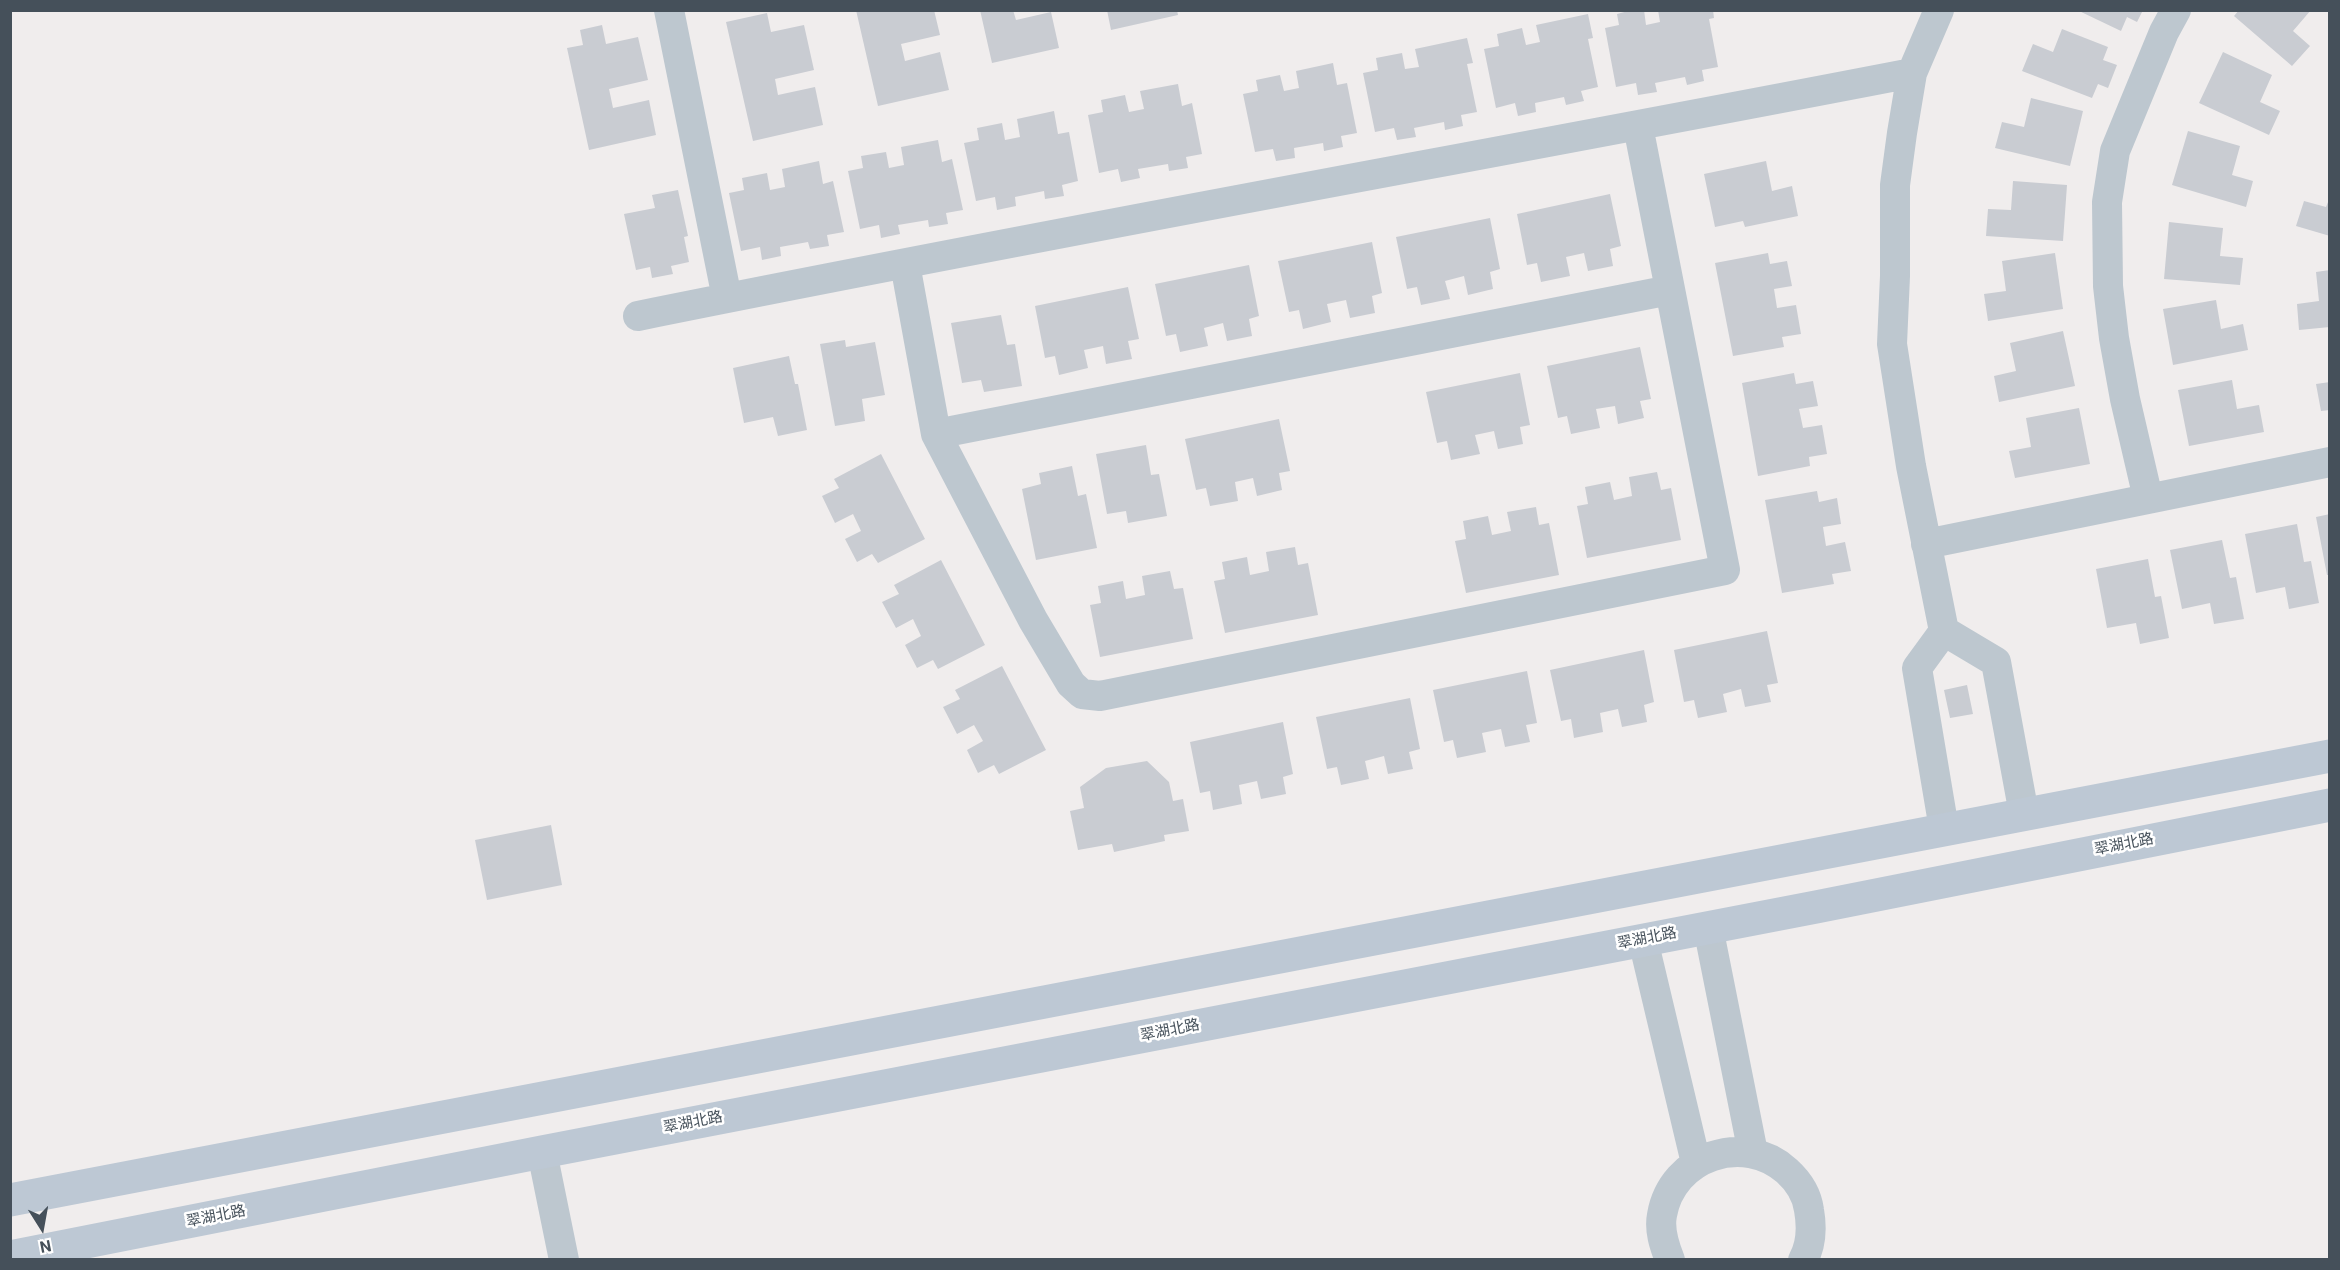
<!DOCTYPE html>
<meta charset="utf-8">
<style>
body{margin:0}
#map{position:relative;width:2340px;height:1270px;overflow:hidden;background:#f0eded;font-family:Roboto,sans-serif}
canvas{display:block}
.frame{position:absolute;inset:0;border:12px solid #45505a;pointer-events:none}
.north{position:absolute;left:12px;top:1198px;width:60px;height:60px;-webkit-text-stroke:4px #fff;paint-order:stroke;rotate:169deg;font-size:16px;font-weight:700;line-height:24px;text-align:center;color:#45505a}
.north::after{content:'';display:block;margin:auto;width:21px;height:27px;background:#45505a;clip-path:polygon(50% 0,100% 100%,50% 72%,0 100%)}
</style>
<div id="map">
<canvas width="2340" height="1270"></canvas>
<div class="frame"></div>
<div class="north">N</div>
</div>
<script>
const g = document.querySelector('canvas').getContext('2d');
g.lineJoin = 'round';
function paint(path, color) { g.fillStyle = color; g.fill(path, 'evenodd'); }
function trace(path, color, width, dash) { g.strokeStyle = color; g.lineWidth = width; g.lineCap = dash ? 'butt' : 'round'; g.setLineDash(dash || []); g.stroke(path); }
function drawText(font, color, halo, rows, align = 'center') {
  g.font = font + ' Roboto,"Noto Sans SC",sans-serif'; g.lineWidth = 5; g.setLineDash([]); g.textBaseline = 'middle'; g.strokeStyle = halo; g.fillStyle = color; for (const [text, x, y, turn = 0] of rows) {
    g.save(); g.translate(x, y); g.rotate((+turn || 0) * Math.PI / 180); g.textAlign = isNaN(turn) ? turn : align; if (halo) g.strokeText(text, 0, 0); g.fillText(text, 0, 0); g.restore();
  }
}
paint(new Path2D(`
 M 856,10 L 934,10 L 940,35 L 901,44 L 905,61 L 940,52 L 949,90 L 878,106 Z
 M 980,10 L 1013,10 L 1016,20 L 1051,12 L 1059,48 L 992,63 Z
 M 1107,10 L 1177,10 L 1178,15 L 1111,30 Z
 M 1632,10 L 1644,10 L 1646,25 L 1660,22 L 1658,10 L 1713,10 L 1714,18 L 1709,19 L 1718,67 L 1702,70 L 1704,81 L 1687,85 L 1685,77 L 1655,83 L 1657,92 L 1638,95 L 1636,83 L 1616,87 L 1605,28 L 1619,25 L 1617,14 Z
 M 2077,10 L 2143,10 L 2137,22 L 2127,17 L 2121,31 Z
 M 2239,10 L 2311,10 L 2293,31 L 2310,46 L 2292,66 L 2234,16 Z
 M 767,13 L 771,32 L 804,25 L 814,70 L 775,79 L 778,95 L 815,87 L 823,125 L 753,141 L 726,22 Z
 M 1588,14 L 1593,38 L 1588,39 L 1598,87 L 1581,91 L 1584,101 L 1566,105 L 1564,97 L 1535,103 L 1536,112 L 1518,116 L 1515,103 L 1496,108 L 1484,49 L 1499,46 L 1497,34 L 1522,28 L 1526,45 L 1540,42 L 1536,25 Z
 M 602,25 L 606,44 L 638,37 L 648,80 L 609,89 L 613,108 L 649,100 L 656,135 L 589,150 L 567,48 L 583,45 L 580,30 Z
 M 2062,29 L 2108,47 L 2103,60 L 2117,65 L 2108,88 L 2098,84 L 2092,98 L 2022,71 L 2033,44 L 2053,52 Z
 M 1467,38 L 1473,63 L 1467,64 L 1477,112 L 1461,115 L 1463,126 L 1445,130 L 1444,122 L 1414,128 L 1416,137 L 1397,140 L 1394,128 L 1375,132 L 1363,73 L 1378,70 L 1376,58 L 1402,53 L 1405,69 L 1419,67 L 1415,49 Z
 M 2223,52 L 2272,75 L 2260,102 L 2280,111 L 2269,135 L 2199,103 Z
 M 1333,63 L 1337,85 L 1347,83 L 1357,133 L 1341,136 L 1343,147 L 1324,151 L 1323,143 L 1294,148 L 1295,158 L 1276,161 L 1273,149 L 1255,152 L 1243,94 L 1258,91 L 1256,80 L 1280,75 L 1284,91 L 1299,88 L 1296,71 Z
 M 1178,84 L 1182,106 L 1192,103 L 1202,154 L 1186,157 L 1188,168 L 1169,171 L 1168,164 L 1138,169 L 1140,178 L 1121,182 L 1118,169 L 1099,173 L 1088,115 L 1103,112 L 1101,100 L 1125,95 L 1129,112 L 1144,109 L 1140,91 Z
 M 2031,98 L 2083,111 L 2070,166 L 1995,148 L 2002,122 L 2024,127 Z
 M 1054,111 L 1058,134 L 1069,132 L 1078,181 L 1062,185 L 1064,196 L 1045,199 L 1044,191 L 1015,197 L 1016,206 L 997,210 L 995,197 L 976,201 L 964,143 L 979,140 L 977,128 L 1002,123 L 1005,140 L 1020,137 L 1017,119 Z
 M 2188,131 L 2240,146 L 2232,175 L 2253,181 L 2246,207 L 2172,185 Z
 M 938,140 L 942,162 L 952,159 L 963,210 L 946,213 L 948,224 L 929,227 L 928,220 L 898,225 L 900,234 L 881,238 L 879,225 L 860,229 L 848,171 L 863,168 L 861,156 L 886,152 L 889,168 L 904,165 L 901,147 Z
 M 819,161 L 823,184 L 833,181 L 844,232 L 827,235 L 829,246 L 810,249 L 808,242 L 780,247 L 781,256 L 762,260 L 760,247 L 741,251 L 729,193 L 744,190 L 742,178 L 767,173 L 770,190 L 785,187 L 782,169 Z
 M 1766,161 L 1772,191 L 1792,186 L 1798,216 L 1745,227 L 1743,221 L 1715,227 L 1704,174 Z
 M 2013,181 L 2067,185 L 2063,241 L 1986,236 L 1988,209 L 2011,210 Z
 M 678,190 L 688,236 L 684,237 L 689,262 L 671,266 L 673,274 L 652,278 L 650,267 L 636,270 L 624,214 L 655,208 L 652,195 Z
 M 1610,194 L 1621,246 L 1610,249 L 1613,266 L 1588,271 L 1584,253 L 1566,257 L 1570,276 L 1541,282 L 1537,263 L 1527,265 L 1517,214 Z
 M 2330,197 L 2330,236 L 2296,226 L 2304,201 L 2326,207 Z
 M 1490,218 L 1500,269 L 1490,272 L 1493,289 L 1468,295 L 1464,276 L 1445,281 L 1450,299 L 1421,305 L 1417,287 L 1407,289 L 1396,237 Z
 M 2169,222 L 2223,228 L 2220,256 L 2243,258 L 2240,285 L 2164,279 Z
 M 1372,242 L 1382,293 L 1372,296 L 1375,313 L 1350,318 L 1346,300 L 1327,304 L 1331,322 L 1303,329 L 1299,310 L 1289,312 L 1278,261 Z
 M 1768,253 L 1770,264 L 1787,261 L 1792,286 L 1774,289 L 1777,308 L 1796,305 L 1801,334 L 1782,337 L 1784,347 L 1733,356 L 1715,263 Z
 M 2055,253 L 2063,309 L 1988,321 L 1984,294 L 2006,291 L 2002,261 Z
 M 1249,265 L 1259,316 L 1249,319 L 1252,336 L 1227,341 L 1223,323 L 1204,328 L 1208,346 L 1180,352 L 1176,334 L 1166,336 L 1155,284 Z
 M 2330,270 L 2330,327 L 2299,330 L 2297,304 L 2319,301 L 2316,272 Z
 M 1128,287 L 1139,339 L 1128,341 L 1132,359 L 1106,364 L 1103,346 L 1084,350 L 1088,368 L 1059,375 L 1055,356 L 1045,358 L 1035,306 Z
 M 2216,300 L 2221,329 L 2243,324 L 2248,350 L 2173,365 L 2163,309 Z
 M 1001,315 L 1007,345 L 1015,344 L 1022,386 L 984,392 L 981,380 L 962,383 L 951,323 Z
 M 2063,331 L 2075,386 L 1999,402 L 1994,376 L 2016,371 L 2010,343 Z
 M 845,340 L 846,347 L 875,342 L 885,395 L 862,399 L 865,421 L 835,426 L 820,344 Z
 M 1640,347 L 1651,399 L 1640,401 L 1644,418 L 1618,424 L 1615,406 L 1596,409 L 1600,428 L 1571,434 L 1567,416 L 1558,418 L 1547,366 Z
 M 789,356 L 795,384 L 798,384 L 807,430 L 778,436 L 773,417 L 744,423 L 733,368 Z
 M 1520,373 L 1530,425 L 1520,427 L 1523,444 L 1498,449 L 1494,431 L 1475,435 L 1480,454 L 1451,460 L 1447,441 L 1437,443 L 1426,392 Z
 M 1794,373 L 1796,384 L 1813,381 L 1818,406 L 1799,409 L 1803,428 L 1822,425 L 1827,454 L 1809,457 L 1810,466 L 1758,476 L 1742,383 Z
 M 2232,380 L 2237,409 L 2259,405 L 2264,432 L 2189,446 L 2178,390 Z
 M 2330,382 L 2330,410 L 2321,411 L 2316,384 Z
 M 2079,408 L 2090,464 L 2015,478 L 2009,451 L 2031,447 L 2026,418 Z
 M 1279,419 L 1290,471 L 1279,473 L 1282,490 L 1257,496 L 1253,478 L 1235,482 L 1238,501 L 1210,506 L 1206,488 L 1196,490 L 1185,439 Z
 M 1146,445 L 1151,475 L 1159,474 L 1167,516 L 1128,523 L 1126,511 L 1107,514 L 1096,454 Z
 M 881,454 L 925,539 L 878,563 L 872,554 L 857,562 L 845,539 L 861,531 L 853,514 L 835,523 L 822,496 L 839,488 L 834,479 Z
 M 1072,466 L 1078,496 L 1086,494 L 1097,548 L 1036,560 L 1022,489 L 1041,484 L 1039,473 Z
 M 1657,472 L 1661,490 L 1671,488 L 1681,540 L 1587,558 L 1577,506 L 1588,504 L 1585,487 L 1610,482 L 1614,500 L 1632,496 L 1629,477 Z
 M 1817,491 L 1819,502 L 1837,498 L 1841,524 L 1823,527 L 1826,546 L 1845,542 L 1851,571 L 1832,574 L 1834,584 L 1782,593 L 1765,500 Z
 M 1536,507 L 1539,525 L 1549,523 L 1559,575 L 1466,593 L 1455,541 L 1466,539 L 1463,521 L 1488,516 L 1492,535 L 1511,531 L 1507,512 Z
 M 2330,514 L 2330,575 L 2327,575 L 2316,517 Z
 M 2297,524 L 2304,562 L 2311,561 L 2319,603 L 2289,609 L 2285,587 L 2256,593 L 2245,534 Z
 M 2222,540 L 2230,578 L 2236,577 L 2244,619 L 2214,624 L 2210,603 L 2182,609 L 2170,550 Z
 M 1295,547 L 1298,565 L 1308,563 L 1318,615 L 1225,633 L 1214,581 L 1225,579 L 1222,562 L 1247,557 L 1250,575 L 1269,571 L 1266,552 Z
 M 2148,559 L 2155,597 L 2161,596 L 2169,638 L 2140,644 L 2136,623 L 2107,628 L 2096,569 Z
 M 941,560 L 985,645 L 938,669 L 933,660 L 917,668 L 905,645 L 921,636 L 913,619 L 896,628 L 882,602 L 899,594 L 894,585 Z
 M 1170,571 L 1174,589 L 1183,588 L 1193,639 L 1100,657 L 1090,605 L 1101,603 L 1098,586 L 1123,581 L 1126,599 L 1145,595 L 1142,576 Z
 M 1767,631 L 1778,683 L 1767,685 L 1771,702 L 1745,707 L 1741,689 L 1723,694 L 1727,712 L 1698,718 L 1694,700 L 1684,702 L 1674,650 Z
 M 1644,650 L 1654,702 L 1644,705 L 1647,722 L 1622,727 L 1618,709 L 1600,713 L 1603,732 L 1574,738 L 1571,719 L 1561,721 L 1550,670 Z
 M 1002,666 L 1046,750 L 999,774 L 994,765 L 978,773 L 967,750 L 983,741 L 974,725 L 957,734 L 943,707 L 960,699 L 955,690 Z
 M 1527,671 L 1537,723 L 1526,725 L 1530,742 L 1505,747 L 1501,729 L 1482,733 L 1486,752 L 1457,758 L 1453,740 L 1444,742 L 1433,690 Z
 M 1967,685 L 1973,714 L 1950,718 L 1944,690 Z
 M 1410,698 L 1420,749 L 1409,752 L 1413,769 L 1388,774 L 1384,756 L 1365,761 L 1369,779 L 1341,785 L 1337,767 L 1327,769 L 1316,717 Z
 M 1283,722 L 1293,774 L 1283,777 L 1286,794 L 1261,799 L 1257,781 L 1239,785 L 1242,804 L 1213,810 L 1210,791 L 1200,793 L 1190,742 Z
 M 1147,761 L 1169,782 L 1173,801 L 1183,799 L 1189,831 L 1164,835 L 1165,841 L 1114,852 L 1112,844 L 1078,850 L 1070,811 L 1084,808 L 1080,787 L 1106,768 Z
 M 551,825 L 562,885 L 487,900 L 475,840 Z`), '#c9ccd2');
trace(new Path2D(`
 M 669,10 L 727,298
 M 1939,10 L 1912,73 L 1902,133 L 1895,185 L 1895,276 L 1892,344 L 1911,466 L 1944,631 L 1917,668 L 1944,829
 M 905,264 L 936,434 L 1033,620 L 1071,684 L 1082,694 L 1100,696 L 1725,570 L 1638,126
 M 638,316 C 1062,230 1488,155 1912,73
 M 936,434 L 1670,290
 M 2148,498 L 2125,399 L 2114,338 L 2108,286 L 2107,202 L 2115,151 L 2164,32 L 2176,10
 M 1926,544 L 2330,462
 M 1944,631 L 1996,662 L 2024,814
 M 1708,927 L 1753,1153
 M 1643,940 L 1696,1163
 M 542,1152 L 564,1260
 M 1670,1260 C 1664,1245 1659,1230 1662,1215 C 1672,1156 1744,1132 1787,1171 C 1798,1181 1807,1195 1809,1210 C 1812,1227 1812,1244 1803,1260`), '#bdc7cf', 30);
trace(new Path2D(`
 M 10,1200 L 2330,756
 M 10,1257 L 542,1152 L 1816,907 L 2330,805`), '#bdc8d4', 33);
drawText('15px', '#45505a', '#fff', [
 ["翠湖北路",2124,845,-11],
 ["翠湖北路",1647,939,-11],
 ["翠湖北路",1170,1031,-11],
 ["翠湖北路",693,1123,-11],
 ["翠湖北路",216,1217,-11]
]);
</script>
